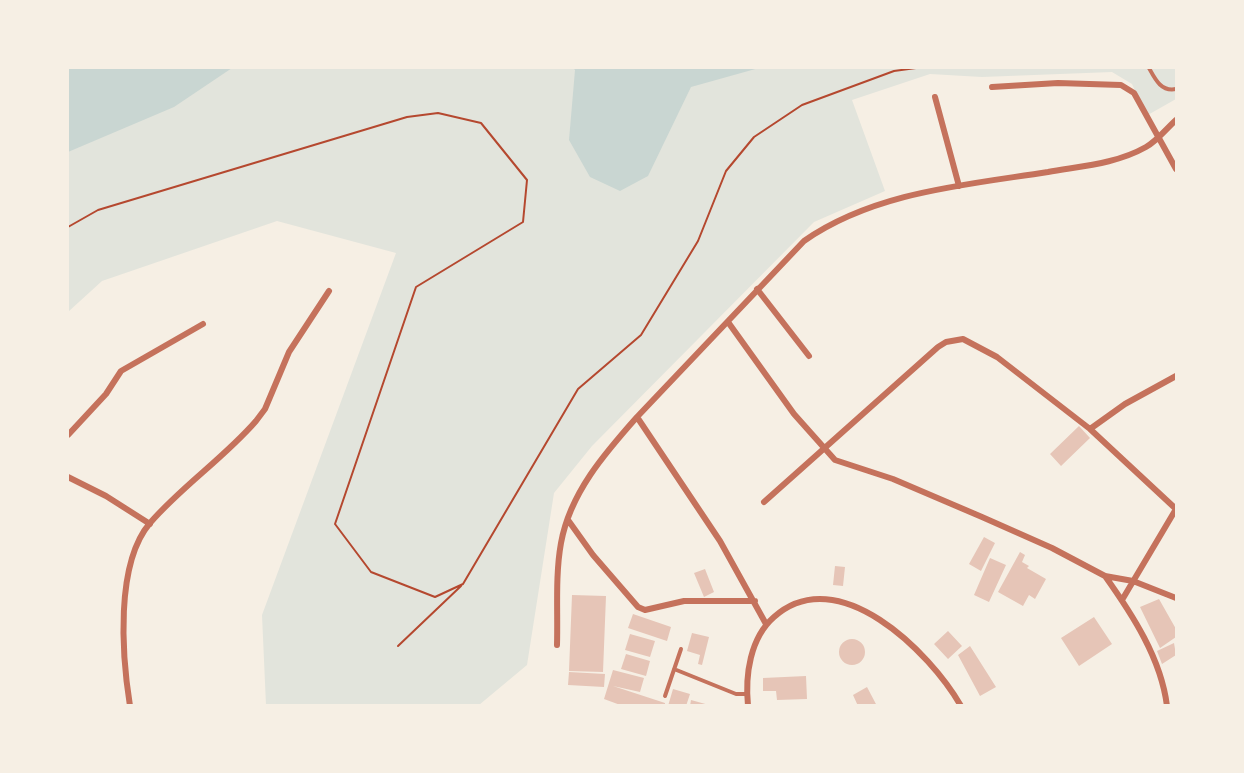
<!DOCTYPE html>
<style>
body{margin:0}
#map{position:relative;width:1244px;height:773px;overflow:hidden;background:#f6efe4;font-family:Barlow,sans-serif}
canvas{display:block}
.frame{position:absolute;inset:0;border:69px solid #f6efe4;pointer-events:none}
</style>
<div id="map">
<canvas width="1244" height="773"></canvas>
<div class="frame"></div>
</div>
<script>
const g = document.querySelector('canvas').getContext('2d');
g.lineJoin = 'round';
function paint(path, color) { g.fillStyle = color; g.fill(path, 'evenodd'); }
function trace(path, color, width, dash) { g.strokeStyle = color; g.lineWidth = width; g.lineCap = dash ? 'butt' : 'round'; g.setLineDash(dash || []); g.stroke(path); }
paint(new Path2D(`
 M 68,68 L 1176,68 L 1176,99 L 1146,116 L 1132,84 L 1112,72 L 982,77 L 930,74 L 852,100 L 885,191 L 814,222 L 592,446 L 554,493 L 527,665 L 479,705 L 266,705 L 262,615 L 396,253 L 277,221 L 102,281 L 68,312 Z`), '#e2e4dc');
paint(new Path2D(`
 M 68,68 L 232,68 L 174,107 L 68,152 Z
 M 573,68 L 759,68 L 691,87 L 648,176 L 620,191 L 590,177 L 569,140 L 575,70 Z`), '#c9d6d2');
paint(new Path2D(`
 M 1079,426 L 1090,438 L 1061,466 L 1050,454 Z
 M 984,537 L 995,543 L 981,571 L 969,564 Z
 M 1020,552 L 1025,555 L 1022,562 L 1029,566 L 1027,568 L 1046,579 L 1035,599 L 1029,595 L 1023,606 L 998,592 Z
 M 990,558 L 1006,565 L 989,602 L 974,595 Z
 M 835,566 L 845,567 L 843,586 L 833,585 Z
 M 705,569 L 714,592 L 704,597 L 694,573 Z
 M 572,595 L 606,596 L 603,672 L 569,671 Z
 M 1159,599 L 1176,629 L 1176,637 L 1160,648 L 1140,607 Z
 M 633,614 L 671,627 L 667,641 L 628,628 Z
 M 1094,617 L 1112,644 L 1079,666 L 1061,638 Z
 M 948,631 L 962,646 L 948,659 L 934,644 Z
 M 692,633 L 709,637 L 702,665 L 698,664 L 700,655 L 687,651 Z
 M 630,634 L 655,641 L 650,657 L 625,650 Z
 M839 652a13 13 0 1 1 26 0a13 13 0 1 1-26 0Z
 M 1174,643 L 1176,655 L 1162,664 L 1157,651 Z
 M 970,646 L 996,687 L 980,696 L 958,655 Z
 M 626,654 L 650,661 L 646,676 L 621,669 Z
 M 613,670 L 644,678 L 640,692 L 613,686 L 665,703 L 665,706 L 623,706 L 604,699 Z
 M 569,672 L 605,674 L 604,687 L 568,685 Z
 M 806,676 L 807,699 L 777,700 L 776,691 L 763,691 L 763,678 Z
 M 867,687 L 877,706 L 858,706 L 853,695 Z
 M 673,689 L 690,694 L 686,706 L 668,706 Z
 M 691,700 L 709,705 L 709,706 L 690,706 Z`), '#e6c5b7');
trace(new Path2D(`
 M 68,227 L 98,210 L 407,117 L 438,113 L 481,123 L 527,180 L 523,222 L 416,287 L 335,524 L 371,572 L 435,597 L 463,584 L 578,389 L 641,335 L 698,241 L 726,171 L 754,137 L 802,105 L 894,71 L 916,68
 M 398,646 L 461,586`), '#b5482f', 2);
trace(new Path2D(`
 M 1149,68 C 1155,79 1161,92 1176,89
 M 674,669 L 736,694 L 747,694
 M 665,696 L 681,649`), '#c5725c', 4);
trace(new Path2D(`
 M 992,87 L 1058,83 L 1121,85 L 1134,93 L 1176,169
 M 935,97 L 959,186
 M 757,289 L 809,356
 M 728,322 L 794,414 L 835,460 L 893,479 L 982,517 L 1052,548 L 1105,576 L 1133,581 L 1176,598
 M 637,417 L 720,541 L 766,624
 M 1090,429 L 1125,404 L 1176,376
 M 68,435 L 106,394 L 121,371 L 203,324
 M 68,477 L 106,496 L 150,524
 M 764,502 L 938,347 L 946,342 L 963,339 L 997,357 L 1090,429 L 1176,509 L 1122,600
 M 568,520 L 593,555 L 638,607 L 645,610 L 684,601 L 755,601
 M 1105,576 C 1132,614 1161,658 1167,706
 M 557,645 C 558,612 555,576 561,543 C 570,493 605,453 637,417 L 804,241 C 874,192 965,185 1048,172 C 1081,166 1116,164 1146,147 C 1157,141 1166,129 1176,120
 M 130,706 C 122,656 115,564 150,523 C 182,486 224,458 256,421 L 265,409 L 289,352 L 329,291
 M 748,706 C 745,675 750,638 774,617 C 838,560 930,652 961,706`), '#c5725c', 6);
</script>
